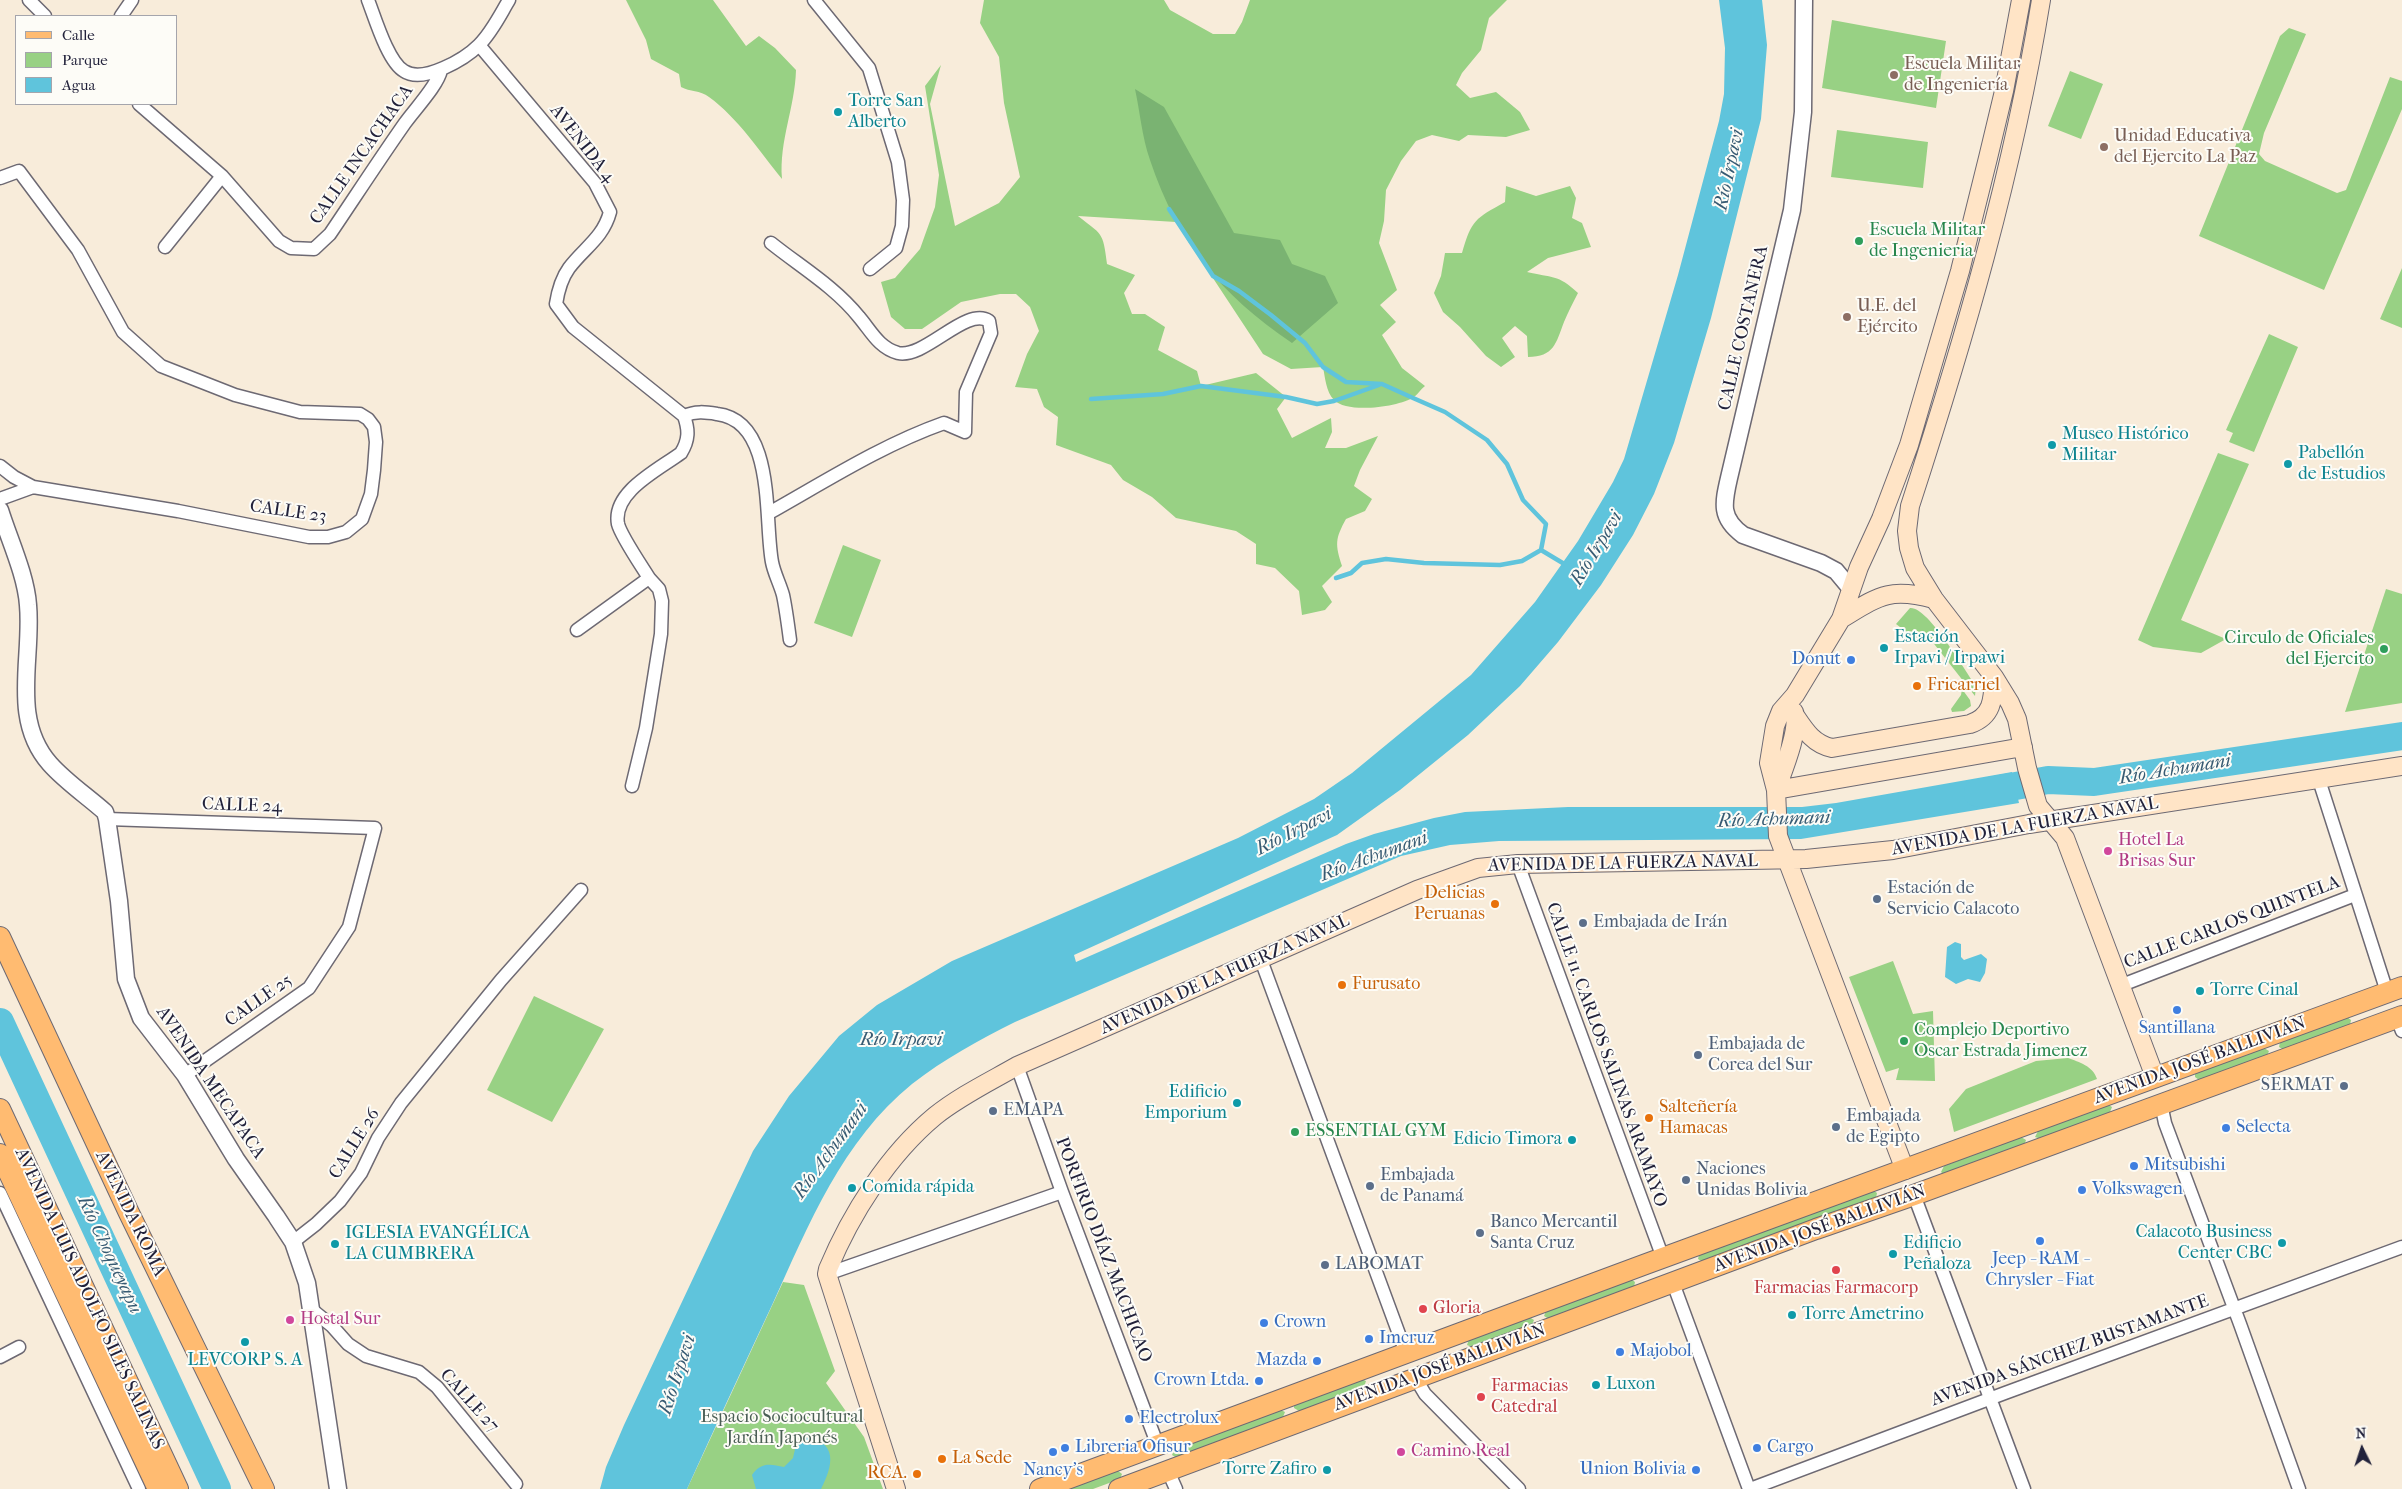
<!DOCTYPE html>
<meta charset="utf-8">
<style>
body{margin:0}
#map{position:relative;width:2402px;height:1489px;overflow:hidden;background:#f8ecda;font-family:"IM FELL French Canon",serif}
canvas{display:block}
.legend{position:absolute;left:15px;top:15px;width:162px;height:90px;box-sizing:border-box;background:#fdfcf7;border:1px solid #a5a5ac;margin:0;padding:6px 9px;list-style:none;font-size:15px;color:#22223b}
.legend li{display:flex;align-items:center;gap:10px;height:25px}
.legend b{width:25px;border:1px solid #a5a5ac}
.north{position:absolute;left:2337px;top:1424px;width:50px;height:50px;-webkit-text-stroke:4px #fdfcf7;paint-order:stroke;rotate:356deg;font-size:14px;font-weight:700;line-height:20px;text-align:center;color:#22223b}
.north::after{content:'';display:block;margin:auto;width:18px;height:22px;background:#22223b;clip-path:polygon(50% 0,100% 100%,50% 72%,0 100%)}
</style>
<div id="map">
<canvas width="2402" height="1489"></canvas>
<ul class="legend">
<li><b style="height:6px;background:#ffbb71"></b>Calle</li>
<li><b style="height:14px;background:#98d184"></b>Parque</li>
<li><b style="height:14px;background:#5fc4dc"></b>Agua</li>
</ul>
<div class="north">N</div>
</div>
<script>
const g = document.querySelector('canvas').getContext('2d');
g.lineJoin = 'round';
function paint(path, color) { g.fillStyle = color; g.fill(path, 'evenodd'); }
function trace(path, color, width, dash) { g.strokeStyle = color; g.lineWidth = width; g.lineCap = dash ? 'butt' : 'round'; g.setLineDash(dash || []); g.stroke(path); }
function drawText(font, color, halo, rows, align = 'center') {
  g.font = font + ' "IM FELL French Canon",serif'; g.lineWidth = 4; g.setLineDash([]); g.textBaseline = 'middle'; g.strokeStyle = halo; g.fillStyle = color; for (const [text, x, y, turn = 0] of rows) {
    g.save(); g.translate(x, y); g.rotate((+turn || 0) * Math.PI / 180); g.textAlign = isNaN(turn) ? turn : align; if (halo) g.strokeText(text, 0, 0); g.fillText(text, 0, 0); g.restore();
  }
}
paint(new Path2D(`
 M 626,0 L 713,0 L 746,46 L 759,36 L 775,48 L 796,70 C 795,108 779,140 782,179 C 760,152 738,118 709,97 C 700,90 690,92 681,87 L 679,74 L 651,59 L 646,40 Z
 M 984,0 L 1164,0 L 1170,10 L 1213,34 L 1235,34 L 1242,22 L 1250,0 L 1507,0 L 1489,18 L 1481,50 L 1462,73 L 1456,85 L 1470,98 L 1496,92 L 1520,112 L 1530,130 L 1506,137 L 1468,135 L 1459,141 L 1432,135 L 1416,141 L 1401,161 L 1386,190 L 1384,221 L 1379,243 L 1397,290 L 1380,305 L 1396,322 L 1382,335 L 1402,368 L 1425,386 C 1421,389 1418,394 1414,397 C 1399,407 1347,414 1334,400 C 1326,392 1325,377 1323,367 L 1291,369 L 1263,354 L 1176,222 L 1078,216 C 1102,235 1103,231 1107,264 L 1135,275 L 1124,293 L 1132,314 L 1145,314 L 1165,327 L 1158,350 L 1197,371 L 1201,386 L 1256,373 L 1286,397 L 1277,409 L 1292,438 L 1331,418 L 1332,432 L 1325,448 L 1346,448 L 1378,436 L 1360,470 L 1354,486 L 1372,499 L 1365,511 L 1346,519 C 1335,539 1335,544 1342,566 L 1322,586 L 1332,602 L 1325,610 L 1302,615 L 1299,591 L 1275,568 L 1256,564 L 1256,544 L 1236,531 L 1176,518 L 1152,497 L 1123,480 L 1111,465 L 1056,445 L 1058,417 L 1044,407 L 1037,389 L 1015,387 L 1027,354 L 1039,331 L 1030,307 L 1016,294 L 1000,294 L 961,302 L 922,329 L 905,329 L 891,317 L 881,282 L 895,278 L 920,249 L 935,207 L 939,175 L 925,86 L 941,65 L 930,104 L 955,226 L 999,203 L 1020,177 L 1004,103 L 999,57 L 980,23 Z
 M 1832,20 L 1946,41 L 1936,108 L 1822,88 Z
 M 2289,28 L 2306,34 L 2264,133 L 2259,154 L 2265,161 L 2337,193 L 2346,190 L 2390,77 L 2402,81 L 2402,109 L 2324,290 L 2199,236 L 2280,36 Z
 M 2070,71 L 2103,84 L 2081,139 L 2048,126 Z
 M 1837,130 L 1928,142 L 1923,188 L 1831,177 Z
 M 1506,186 L 1536,196 L 1570,186 L 1576,198 L 1572,218 L 1582,223 L 1591,247 L 1548,258 L 1527,272 C 1552,278 1558,274 1578,293 C 1573,303 1568,312 1564,322 C 1556,343 1554,357 1528,357 L 1527,336 L 1515,326 L 1502,338 L 1515,357 L 1501,367 L 1486,356 L 1460,327 L 1443,312 L 1434,293 L 1441,276 L 1445,253 L 1462,253 C 1472,219 1475,219 1505,202 Z
 M 2402,268 L 2402,328 L 2380,319 Z
 M 2269,334 L 2298,347 L 2254,452 L 2229,442 L 2233,433 L 2226,430 Z
 M 2218,453 L 2249,464 L 2181,620 L 2226,639 L 2201,653 L 2153,647 L 2138,640 Z
 M 843,545 L 881,560 L 852,637 L 814,623 Z
 M 2386,589 L 2402,594 L 2402,703 L 2345,712 Z
 M 1910,608 C 1928,606 1965,671 1976,686 L 1975,696 L 1931,640 L 1921,643 L 1896,624 Z
 M 1962,689 L 1970,700 L 1971,706 L 1964,711 L 1952,712 L 1951,709 L 1961,695 Z
 M 1893,961 L 1913,1014 L 1933,1011 L 1935,1081 L 1896,1080 L 1899,1068 L 1886,1072 L 1849,977 Z
 M 534,996 L 604,1029 L 552,1122 L 487,1090 Z
 M 2347,1017 L 2351,1020 L 2350,1025 L 2284,1050 L 2279,1047 L 2280,1042 Z
 M 2264,1048 L 2269,1051 L 2267,1056 L 2199,1080 L 2195,1077 L 2195,1072 Z
 M 2068,1058 C 2079,1062 2093,1066 2097,1079 L 1954,1132 L 1949,1109 L 1966,1089 L 2036,1061 Z
 M 2107,1104 L 2112,1107 L 2110,1112 L 2041,1139 L 2035,1137 L 2038,1131 Z
 M 2021,1137 L 2026,1140 L 2024,1146 L 1943,1174 L 1941,1172 L 1944,1166 Z
 M 1873,1190 L 1877,1193 L 1876,1198 L 1703,1262 L 1698,1259 L 1699,1255 Z
 M 1631,1279 L 1635,1282 L 1634,1287 L 1549,1319 L 1544,1316 L 1546,1311 Z
 M 783,1282 L 804,1285 L 835,1371 L 826,1383 L 864,1437 L 883,1489 L 687,1489 Z
 M 1529,1317 L 1534,1320 L 1532,1325 L 1472,1347 L 1467,1345 L 1469,1339 Z
 M 1361,1379 L 1366,1381 L 1364,1387 L 1299,1411 L 1294,1408 L 1294,1405 Z
 M 1279,1409 L 1285,1412 L 1283,1417 L 1177,1458 L 1172,1455 L 1174,1450 Z
 M 1117,1470 L 1122,1474 L 1120,1479 L 1093,1489 L 1067,1489 Z`), '#98d184');
paint(new Path2D(`
 M 1135,89 L 1164,107 L 1234,233 L 1280,240 L 1292,264 L 1325,276 L 1338,303 L 1292,343 C 1220,294 1178,243 1150,160 C 1142,137 1140,112 1135,89 Z`), '#7ab372');
paint(new Path2D(`
 M 1719,0 L 1762,0 L 1767,45 L 1761,119 L 1711,318 L 1674,443 L 1654,494 L 1633,535 L 1601,585 L 1558,642 L 1520,686 L 1468,735 L 1400,790 L 1337,835 L 1074,955 L 1076,962 L 1346,844 L 1374,834 L 1434,818 L 1465,812 L 1568,807 L 1802,807 L 1836,803 L 2012,772 L 2019,803 L 1801,839 L 1499,841 L 1450,845 L 1401,856 L 1015,1022 C 979,1040 944,1059 912,1084 C 842,1141 809,1224 773,1303 C 744,1365 715,1427 687,1489 L 600,1489 L 606,1467 L 624,1425 L 753,1151 L 789,1096 L 839,1036 L 877,1005 L 952,961 L 1238,838 L 1314,799 L 1352,773 L 1471,675 L 1535,602 L 1578,541 L 1613,482 L 1624,459 L 1634,425 L 1678,275 L 1719,121 L 1724,94 L 1725,48 Z
 M 1955,942 L 1961,944 L 1961,957 L 1964,960 L 1981,954 L 1987,959 L 1985,973 L 1980,982 L 1968,979 L 1956,984 L 1945,977 L 1947,947 Z
 M 804,1437 C 839,1441 833,1466 821,1489 L 756,1489 L 752,1475 C 761,1462 770,1464 784,1467 L 793,1458 L 796,1445 Z`), '#5fc4dc');
trace(new Path2D(`
 M 1169,209 L 1213,276 L 1239,291 L 1271,315 L 1305,343 L 1323,367 L 1346,382 L 1382,384 L 1413,398 L 1445,412 L 1487,440 L 1507,464 L 1523,500 L 1546,524 L 1541,550 L 1566,565
 M 1091,399 L 1163,394 L 1201,386 L 1286,397 L 1317,404 L 1334,401 L 1379,385
 M 1336,578 L 1351,573 L 1362,563 L 1386,559 L 1424,563 L 1500,565 L 1522,561 L 1541,550`), '#5fc4dc', 4.5);
trace(new Path2D(`
 M 1978,793 L 2048,780 L 2094,782 L 2402,736
 M 0,1022 L 217,1489`), '#5fc4dc', 28);
const minor = new Path2D(`
 M 29,0 L 45,16
 M 368,0 C 375,18 388,62 404,71 C 423,84 465,59 479,45 C 492,32 500,15 509,0
 M 814,0 L 869,68 L 898,162 L 903,200 L 902,226 L 896,248 L 870,269
 M 121,16 L 132,0
 M 479,45 L 595,183 L 610,212 C 603,238 584,248 569,268 C 561,279 558,291 556,304 L 573,327 L 684,416 C 689,430 689,440 681,453 C 658,470 612,492 618,524 C 621,536 641,565 649,578 L 577,630
 M 139,104 L 222,176 L 279,241 L 291,248 L 314,249 L 330,234 C 355,197 379,160 405,123 C 415,109 438,85 441,70
 M 0,178 L 19,171 L 78,250 L 123,332 L 161,366 L 235,395 L 300,412 L 360,414 L 368,419 L 374,427 L 376,442 L 374,470 L 371,494 L 362,519 L 346,532 L 328,537 L 309,537 L 178,511 L 33,487
 M 165,247 L 222,176
 M 684,416 C 695,411 705,412 717,414 C 776,421 764,520 772,562 C 774,573 780,584 783,595 C 786,609 788,625 790,640
 M 0,466 L 14,477 L 33,487 L 0,499
 M 769,513 C 826,481 882,445 944,423 L 965,432 L 966,392 L 991,333 L 989,321 C 966,306 925,359 898,353 C 879,348 871,331 859,317 C 835,287 801,267 771,243
 M 2319,780 L 2387,992
 M 632,786 L 646,728 L 661,634 L 662,601 L 659,589 L 649,578
 M 107,819 L 375,828 L 349,927 L 309,988 L 185,1075
 M 1518,864 L 1663,1258
 M 1261,960 L 1406,1353
 M 2122,985 L 2355,895
 M 2397,1018 L 2402,1031
 M 1017,1066 L 1062,1192 L 1158,1446
 M 2161,1104 L 2165,1123 L 2240,1324 L 2299,1489
 M 0,1193 L 139,1489
 M 1914,1195 L 2024,1489
 M 293,1242 L 316,1224 L 340,1201 L 361,1173 L 378,1138 L 401,1103 L 501,980 L 581,890
 M 827,1274 L 1062,1192
 M 1673,1283 L 1749,1489
 M 311,1309 L 332,1326 L 348,1344 L 366,1356 L 419,1372 L 437,1387 L 516,1484
 M 0,1357 L 19,1347
 M 1416,1379 L 1425,1394 L 1519,1489
 M 1168,1471 L 1176,1489
 M 1750,1489 L 2005,1393 L 2402,1247`);
const tertiary = new Path2D(`
 M 1804,0 L 1803,112 L 1792,210 L 1729,478 C 1723,504 1720,518 1743,535 L 1821,563 L 1836,571 L 1851,589
 M 0,510 C 9,539 26,575 28,605 C 33,658 10,719 50,764 C 66,782 87,796 105,812 L 107,819 L 119,901 L 126,979 L 141,1018 L 185,1075 L 236,1159 L 276,1216 L 293,1242 L 307,1283 L 338,1489`);
const secondary = new Path2D(`
 M 2041,0 C 2013,173 1964,340 1910,506 L 1907,531 L 1909,548 L 1915,568 L 1934,599 L 1994,677 L 2010,703 L 2017,719 L 2027,768 L 2038,806 L 2065,838 L 2155,1077
 M 1841,619 C 1879,596 1889,587 1934,599
 M 1796,717 C 1806,732 1814,744 1832,748 L 1970,724 C 1993,716 1993,699 1994,677
 M 1776,790 L 2023,747
 M 1776,790 C 1782,773 1801,728 1794,712
 M 1905,1170 L 1778,836 L 1776,790 L 1769,763 L 1775,726 L 1781,711 L 1795,695 L 1841,619 L 1859,567 L 1881,519 L 1909,445 L 1960,271 L 1988,158 L 2004,91 L 2021,0
 M 896,1489 L 827,1274 L 828,1269 C 851,1214 888,1155 935,1116 C 960,1096 989,1082 1017,1066 L 1417,890 L 1478,868 L 1518,864 L 1806,859 L 1893,850 L 2029,824 L 2402,766`);
const primary = new Path2D(`
 M 0,937 L 129,1213 L 264,1489
 M 0,1109 L 178,1489
 M 0,1154 L 158,1489
 M 1040,1489 L 1646,1264 L 2402,987
 M 1119,1489 L 1816,1229 L 1914,1195 L 2402,1016`);
trace(minor, '#6d6973', 15);
trace(tertiary, '#6d6973', 19);
trace(secondary, '#6d6973', 20);
trace(primary, '#6d6973', 22);
trace(minor, '#fff', 12);
trace(tertiary, '#fff', 16);
trace(secondary, '#ffe4c6', 18);
trace(primary, '#ffbb71', 20);
for (const [x, y, r, color] of [
 [1894,75,5,"#8d6e63"],
 [838,112,5,"#0f9aa8"],
 [2104,147,5,"#8d6e63"],
 [1859,241,5,"#2e9e5b"],
 [1847,317,5,"#8d6e63"],
 [2052,445,5,"#0f9aa8"],
 [2288,464,5,"#0f9aa8"],
 [1884,648,5,"#0f9aa8"],
 [2384,649,5,"#2e9e5b"],
 [1851,660,5,"#3f7fe0"],
 [1917,686,5,"#e8710a"],
 [2108,851,5,"#d1479c"],
 [1877,899,5,"#5c6f8a"],
 [1495,904,5,"#e8710a"],
 [1583,923,5,"#5c6f8a"],
 [1342,985,5,"#e8710a"],
 [2200,991,5,"#0f9aa8"],
 [2177,1010,5,"#3f7fe0"],
 [1904,1041,5,"#2e9e5b"],
 [1698,1055,5,"#5c6f8a"],
 [2344,1086,5,"#5c6f8a"],
 [1237,1103,5,"#0f9aa8"],
 [993,1111,5,"#5c6f8a"],
 [1649,1118,5,"#e8710a"],
 [1836,1127,5,"#5c6f8a"],
 [2226,1128,5,"#3f7fe0"],
 [1295,1132,5,"#2e9e5b"],
 [1572,1140,5,"#0f9aa8"],
 [2134,1166,5,"#3f7fe0"],
 [1686,1180,5,"#5c6f8a"],
 [1370,1186,5,"#5c6f8a"],
 [852,1188,5,"#0f9aa8"],
 [2082,1190,5,"#3f7fe0"],
 [1480,1233,5,"#5c6f8a"],
 [2040,1241,5,"#3f7fe0"],
 [2282,1243,5,"#0f9aa8"],
 [335,1244,5,"#0f9aa8"],
 [1893,1254,5,"#0f9aa8"],
 [1325,1265,5,"#5c6f8a"],
 [1836,1270,5,"#e0444e"],
 [1423,1309,5,"#e0444e"],
 [1792,1315,5,"#0f9aa8"],
 [290,1320,5,"#d1479c"],
 [1264,1323,5,"#3f7fe0"],
 [1369,1339,5,"#3f7fe0"],
 [245,1342,5,"#0f9aa8"],
 [1620,1352,5,"#3f7fe0"],
 [1317,1361,5,"#3f7fe0"],
 [1259,1381,5,"#3f7fe0"],
 [1596,1385,5,"#0f9aa8"],
 [1481,1397,5,"#e0444e"],
 [1129,1419,5,"#3f7fe0"],
 [1065,1448,5,"#3f7fe0"],
 [1757,1448,5,"#3f7fe0"],
 [1053,1452,5,"#3f7fe0"],
 [1401,1452,5,"#d1479c"],
 [942,1459,5,"#e8710a"],
 [1327,1470,5,"#0f9aa8"],
 [1696,1470,5,"#3f7fe0"],
 [917,1474,5,"#e8710a"]
]) { const dot = new Path2D(); dot.arc(x, y, r, 0, 2 * Math.PI); g.fillStyle = color; g.fill(dot); trace(dot, '#fdfcf7', 2); }
drawText('18px', '#785e54', '#fdfcf7', [
 ["Escuela Militar",1904,65],
 ["de Ingeniería",1904,86],
 ["Unidad Educativa",2114,137],
 ["del Ejercito La Paz",2114,158],
 ["U.E. del",1857,307],
 ["Ejército",1857,328]
], 'left');
drawText('18px', '#0d838f', '#fdfcf7', [
 ["Torre San",848,102],
 ["Alberto",848,123],
 ["Museo Histórico",2062,435],
 ["Militar",2062,456],
 ["Pabellón",2298,454],
 ["de Estudios",2298,475],
 ["Estación",1894,638],
 ["Irpavi / Irpawi",1894,659],
 ["Torre Cinal",2210,991],
 ["Edificio",1227,1093,"right"],
 ["Emporium",1227,1114,"right"],
 ["Edicio Timora",1562,1140,"right"],
 ["Comida rápida",862,1188],
 ["Calacoto Business",2272,1233,"right"],
 ["Center CBC",2272,1254,"right"],
 ["IGLESIA EVANGÉLICA",345,1234],
 ["LA CUMBRERA",345,1255],
 ["Edificio",1903,1244],
 ["Peñaloza",1903,1265],
 ["Torre Ametrino",1802,1315],
 ["LEVCORP S. A",245,1361,"center"],
 ["Luxon",1606,1385],
 ["Torre Zafiro",1317,1470,"right"]
], 'left');
drawText('18px', '#22223b', '#fdfcf7', [
 ["AVENIDA 4",582,144,52],
 ["CALLE INCACHACA",362,155,-55],
 ["CALLE COSTANERA",1744,328,-77],
 ["CALLE 23",288,512,8],
 ["CALLE 24",242,806,2],
 ["AVENIDA DE LA FUERZA NAVAL",2025,827,-10],
 ["AVENIDA DE LA FUERZA NAVAL",1623,864,-1],
 ["CALLE CARLOS QUINTELA",2232,923,-21],
 ["AVENIDA DE LA FUERZA NAVAL",1225,975,-24],
 ["CALLE 25",259,1001,-35],
 ["CALLE 11. CARLOS SALINAS ARAMAYO",1606,1055,70],
 ["AVENIDA JOSÉ BALLIVIÁN",2200,1061,-20],
 ["AVENIDA MECAPACA",210,1083,56],
 ["CALLE 26",355,1144,-58],
 ["AVENIDA ROMA",130,1214,64],
 ["AVENIDA JOSÉ BALLIVIÁN",1820,1229,-20],
 ["PORFIRIO DÍAZ MACHICAO",1103,1250,69],
 ["AVENIDA LUIS ADOLFO SILES SALINAS",89,1299,65],
 ["AVENIDA SÁNCHEZ BUSTAMANTE",2070,1351,-20],
 ["AVENIDA JOSÉ BALLIVIÁN",1440,1368,-20],
 ["CALLE 27",469,1401,48]
]);
drawText('18px', '#27864d', '#fdfcf7', [
 ["Escuela Militar",1869,231],
 ["de Ingenieria",1869,252],
 ["Circulo de Oficiales",2374,639,"right"],
 ["del Ejercito",2374,660,"right"],
 ["Complejo Deportivo",1914,1031],
 ["Oscar Estrada Jimenez",1914,1052],
 ["ESSENTIAL GYM",1305,1132]
], 'left');
drawText('18px', '#366cbe', '#fdfcf7', [
 ["Donut",1841,660,"right"],
 ["Santillana",2177,1029,"center"],
 ["Selecta",2236,1128],
 ["Mitsubishi",2144,1166],
 ["Volkswagen",2092,1190],
 ["Jeep - RAM -",2040,1260,"center"],
 ["Chrysler - Fiat",2040,1281,"center"],
 ["Crown",1274,1323],
 ["Imcruz",1379,1339],
 ["Majobol",1630,1352],
 ["Mazda",1307,1361,"right"],
 ["Crown Ltda.",1249,1381,"right"],
 ["Electrolux",1139,1419],
 ["Libreria Ofisur",1075,1448],
 ["Cargo",1767,1448],
 ["Union Bolivia",1686,1470,"right"],
 ["Nancy's",1053,1471,"center"]
], 'left');
drawText('18px', '#c56008', '#fdfcf7', [
 ["Fricarriel",1927,686],
 ["Delicias",1485,894,"right"],
 ["Peruanas",1485,915,"right"],
 ["Furusato",1352,985],
 ["Salteñería",1659,1108],
 ["Hamacas",1659,1129],
 ["La Sede",952,1459],
 ["RCA.",907,1474,"right"]
], 'left');
drawText('18px', '#b23c85', '#fdfcf7', [
 ["Hotel La",2118,841],
 ["Brisas Sur",2118,862],
 ["Hostal Sur",300,1320],
 ["Camino Real",1411,1452]
], 'left');
drawText('18px', '#4e5e75', '#fdfcf7', [
 ["Estación de",1887,889],
 ["Servicio Calacoto",1887,910],
 ["Embajada de Irán",1593,923],
 ["Embajada de",1708,1045],
 ["Corea del Sur",1708,1066],
 ["SERMAT",2334,1086,"right"],
 ["EMAPA",1003,1111],
 ["Embajada",1846,1117],
 ["de Egipto",1846,1138],
 ["Naciones",1696,1170],
 ["Unidas Bolivia",1696,1191],
 ["Embajada",1380,1176],
 ["de Panamá",1380,1197],
 ["Banco Mercantil",1490,1223],
 ["Santa Cruz",1490,1244],
 ["LABOMAT",1335,1265]
], 'left');
drawText('18px', '#be3a42', '#fdfcf7', [
 ["Farmacias Farmacorp",1836,1289,"center"],
 ["Gloria",1433,1309],
 ["Farmacias",1491,1387],
 ["Catedral",1491,1408]
], 'left');
drawText('18px', '#4b5f55', '#fdfcf7', [
 ["Espacio Sociocultural",782,1418],
 ["Jardín Japonés",782,1439]
]);
drawText('italic 19px', '#375b73', '#fdfcf7', [
 ["Río Irpavi",1730,170,-78],
 ["Río Irpavi",1597,549,-59],
 ["Río Achumani",2175,770,-9],
 ["Río Achumani",1774,820,-2],
 ["Río Irpavi",1294,832,-27],
 ["Río Achumani",1374,857,-20],
 ["Río Irpavi",901,1040],
 ["Río Achumani",831,1151,-54],
 ["Río Choqueyapu",109,1255,65],
 ["Río Irpavi",678,1375,-72]
]);
</script>
